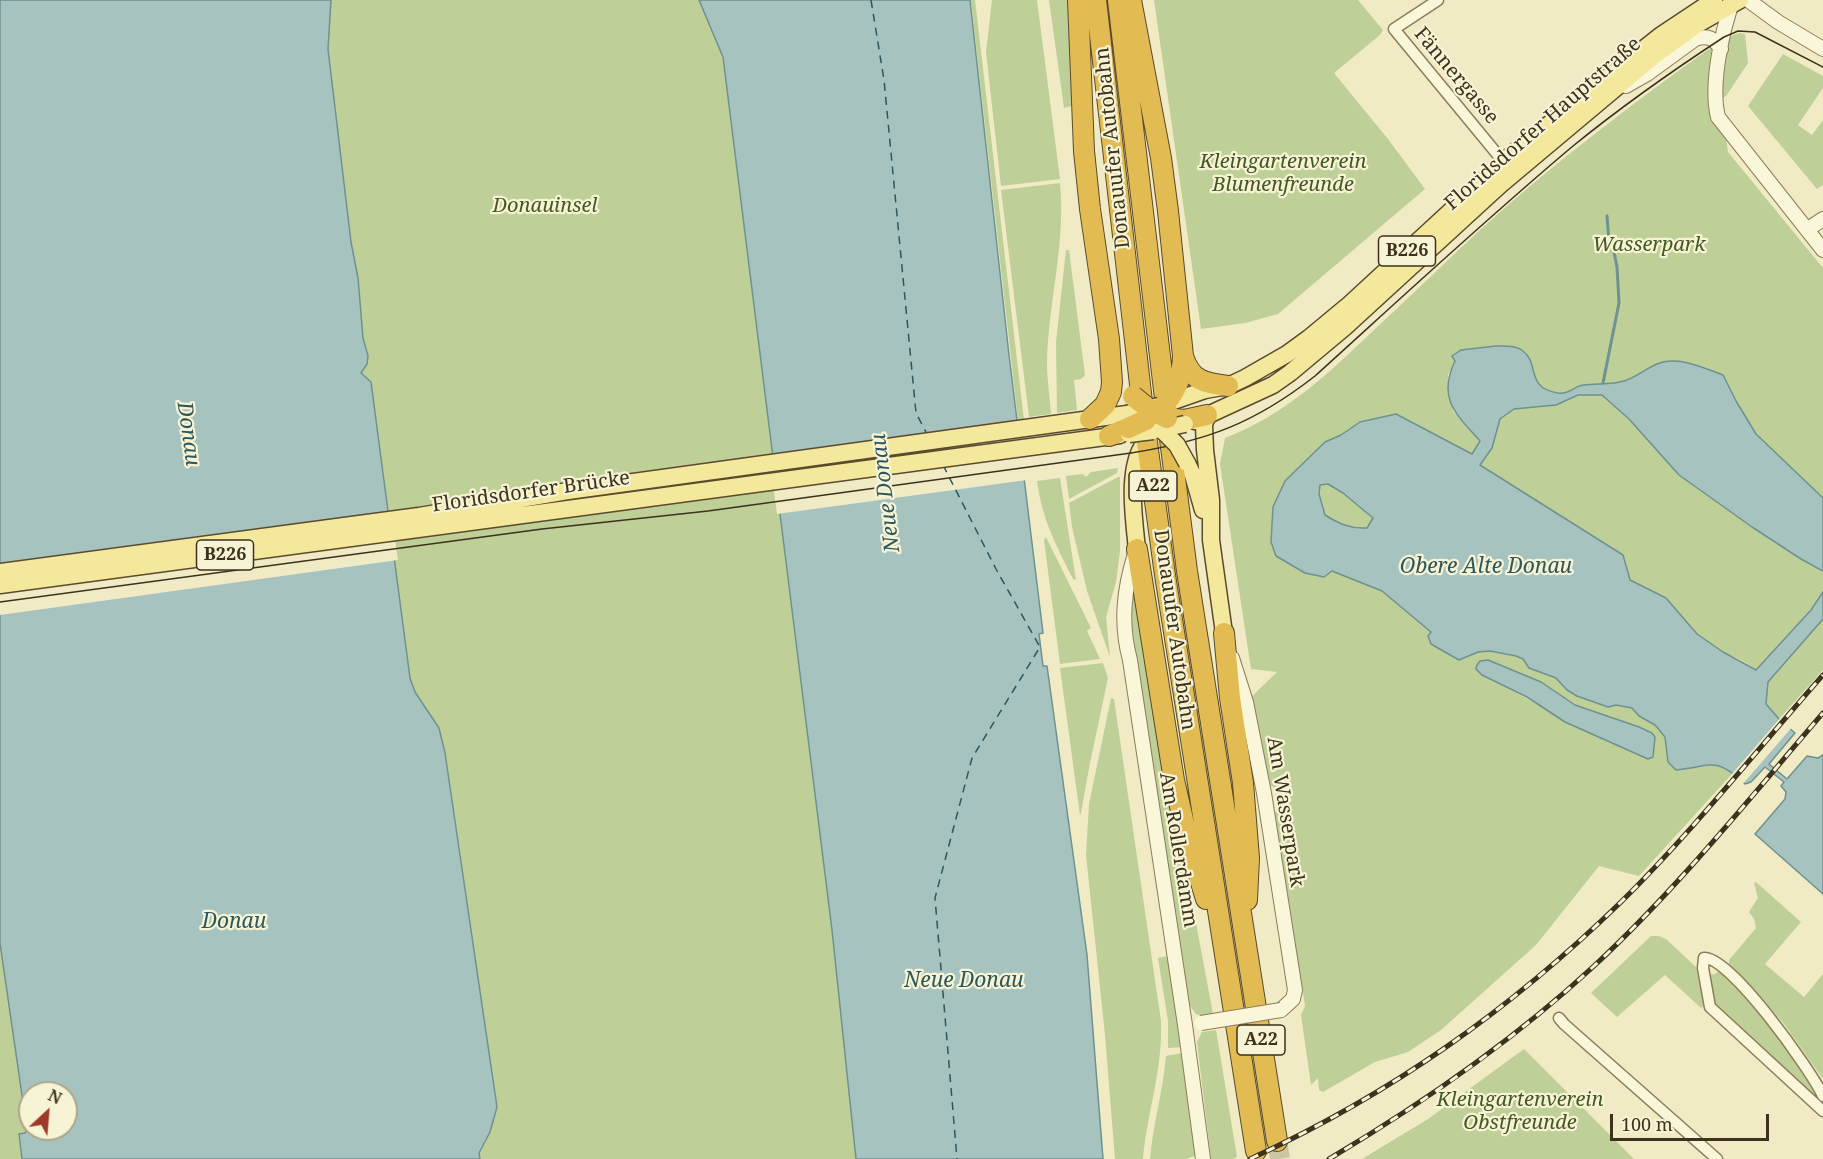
<!DOCTYPE html>
<meta charset="utf-8">
<style>
body{margin:0}
#map{position:relative;width:1823px;height:1159px;overflow:hidden;background:#f0ebc5;font-family:"Noto Serif",serif}
canvas{display:block}
.north{position:absolute;left:18px;top:1081px;width:60px;height:60px;box-sizing:border-box;background:#f7f3d5;border:2px solid #aca68c;border-radius:50%;rotate:26deg;font-size:16px;font-weight:700;line-height:24px;text-align:center;color:#3c321e}
.north::after{content:'';display:block;margin:auto;width:21px;height:27px;background:#9e3b27;clip-path:polygon(50% 0,100% 100%,50% 72%,0 100%)}
.scale{position:absolute;left:1610px;top:1114px;width:159px;height:27px;box-sizing:border-box;border:3px solid #3c321e;border-top:0;padding-left:8px;font-size:18px;line-height:21px;white-space:nowrap;color:#3c321e;-webkit-text-stroke:4px #f7f3d5;paint-order:stroke}
</style>
<div id="map">
<canvas width="1823" height="1159"></canvas>
<div class="north">N</div>
<div class="scale">100 m</div>
</div>
<script>
const g = document.querySelector('canvas').getContext('2d');
g.lineJoin = 'round';
function paint(path, color) { g.fillStyle = color; g.fill(path, 'evenodd'); }
function trace(path, color, width, dash) { g.strokeStyle = color; g.lineWidth = width; g.lineCap = dash ? 'butt' : 'round'; g.setLineDash(dash || []); g.stroke(path); }
function drawText(font, color, halo, rows, align = 'center') {
  g.font = font + ' "Noto Serif",serif'; g.lineWidth = 4.5; g.setLineDash([]); g.textBaseline = 'middle'; g.strokeStyle = halo; g.fillStyle = color; for (const [text, x, y, turn = 0] of rows) {
    g.save(); g.translate(x, y); g.rotate((+turn || 0) * Math.PI / 180); g.textAlign = isNaN(turn) ? turn : align; if (halo) g.strokeText(text, 0, 0); g.fillText(text, 0, 0); g.restore();
  }
}
paint(new Path2D(`
 M 331,0 L 699,0 L 723,57 L 832,930 L 856,1159 L 480,1159 L 479,1153 L 490,1132 L 497,1107 L 445,753 L 439,728 L 415,692 L 410,678 L 371,382 L 361,373 L 367,364 L 368,356 L 363,338 L 358,278 L 351,242 L 328,49 Z
 M 971,0 L 975,0 L 1024,420 L 1018,421 Z
 M 992,0 L 1037,0 L 1060,179 L 1001,186 L 986,52 Z
 M 1049,0 L 1073,0 L 1072,106 L 1064,108 Z
 M 1154,0 L 1358,0 L 1383,30 L 1380,35 L 1334,73 L 1388,139 L 1425,189 L 1278,314 L 1245,323 L 1201,329 Z
 M 1739,33 L 1745,34 L 1748,63 L 1726,96 L 1719,101 L 1728,37 Z
 M 1713,46 L 1728,152 L 1823,268 L 1823,498 L 1756,434 L 1736,401 L 1723,375 L 1672,362 L 1658,363 L 1640,375 L 1621,382 L 1575,390 L 1565,394 L 1546,390 L 1538,383 L 1535,379 L 1529,359 L 1455,361 L 1448,375 L 1453,411 L 1480,441 L 1472,455 L 1396,414 L 1360,422 L 1341,435 L 1325,442 L 1285,481 L 1332,571 L 1382,591 L 1432,632 L 1459,660 L 1478,652 L 1490,651 L 1516,656 L 1523,659 L 1529,668 L 1556,678 L 1567,690 L 1608,707 L 1616,705 L 1632,708 L 1639,716 L 1655,725 L 1665,737 L 1668,762 L 1680,769 L 1714,763 L 1733,773 L 1639,876 L 1599,866 L 1536,945 L 1441,1030 L 1408,1052 L 1375,1062 L 1323,1092 L 1319,1090 L 1318,1078 L 1311,1085 L 1301,1015 L 1305,1006 L 1275,813 L 1292,800 L 1261,779 L 1246,702 L 1277,672 L 1251,669 L 1220,464 L 1225,438 C 1285,415 1329,373 1375,329 C 1411,296 1445,262 1481,229 C 1554,163 1633,103 1713,46 ZM 1488,660 L 1513,670 L 1575,705 L 1639,727 L 1547,709 L 1482,675 L 1477,665 L 1480,661 Z
 M 1783,54 L 1823,76 L 1823,88 L 1798,125 L 1812,135 L 1823,120 L 1823,185 L 1817,189 L 1748,106 Z
 M 1060,183 C 1066,244 1048,303 1047,363 C 1047,380 1050,398 1051,414 L 1029,417 L 1001,190 Z
 M 1066,250 L 1069,250 L 1085,375 L 1081,379 L 1074,380 L 1077,410 L 1057,413 L 1056,342 Z
 M 1578,395 L 1602,395 C 1641,429 1677,467 1717,500 C 1749,527 1786,551 1823,571 L 1823,592 L 1811,610 L 1757,670 L 1741,660 L 1723,652 L 1697,634 L 1666,598 L 1630,580 L 1623,555 L 1480,465 L 1492,448 L 1500,419 L 1514,409 L 1556,405 Z
 M 1118,468 L 1117,473 L 1069,499 L 1066,476 L 1083,474 L 1086,477 L 1091,472 Z
 M 1118,477 L 1120,477 L 1120,551 L 1116,582 L 1106,617 L 1110,657 L 1087,591 L 1072,527 L 1069,503 Z
 M 1060,478 L 1076,580 L 1073,579 C 1056,545 1042,519 1037,481 Z
 M 1328,484 L 1343,493 L 1373,518 L 1367,529 C 1351,529 1339,524 1325,515 L 1319,494 L 1320,485 Z
 M 1046,537 L 1091,628 L 1087,631 L 1100,659 L 1060,664 L 1044,540 Z
 M 1133,585 L 1213,1014 L 1203,1016 L 1196,1014 L 1188,1003 L 1129,619 Z
 M 1823,619 L 1823,670 L 1779,719 L 1766,704 L 1768,682 Z
 M 1103,663 L 1108,678 L 1089,768 L 1081,813 L 1080,815 L 1060,668 Z
 M 1111,698 L 1114,699 L 1161,1021 C 1163,1070 1147,1112 1143,1159 L 1115,1159 L 1105,1035 L 1086,855 L 1089,804 Z
 M 1756,882 L 1801,922 L 1765,964 L 1804,997 L 1823,974 L 1823,1079 L 1784,1024 L 1755,990 L 1729,965 L 1729,960 L 1756,928 L 1754,919 L 1749,912 L 1758,898 L 1754,883 Z
 M 1651,936 L 1659,936 L 1666,939 L 1696,967 L 1704,1006 L 1701,1008 L 1665,975 L 1617,1017 L 1591,993 Z
 M 0,943 L 27,1130 L 25,1133 L 19,1134 L 22,1159 L 0,1159 Z
 M 1168,956 L 1183,1047 L 1168,1048 L 1168,1021 L 1158,958 Z
 M 1720,970 C 1762,1008 1791,1053 1822,1100 L 1822,1103 L 1715,1006 L 1711,996 L 1708,975 L 1715,974 Z
 M 1216,1030 L 1237,1157 L 1233,1159 L 1211,1159 L 1197,1042 L 1202,1032 Z
 M 1524,1049 L 1634,1159 L 1362,1159 L 1428,1119 Z
 M 1182,1053 L 1198,1155 L 1186,1159 L 1150,1159 C 1153,1124 1163,1091 1166,1056 Z`), '#bfcf98');
const water = new Path2D(`
 M 0,0 L 331,0 L 328,49 L 351,242 L 358,278 L 363,338 L 368,356 L 367,364 L 361,373 L 371,382 L 410,678 L 415,692 L 439,728 L 445,753 L 497,1107 L 490,1132 L 479,1153 L 480,1159 L 22,1159 L 19,1134 L 25,1133 L 27,1130 L 0,943 ZM 30,1093 L 66,1093 L 66,1129 L 30,1129 Z
 M 699,0 L 970,0 L 1009,355 L 1043,633 L 1039,634 L 1043,666 L 1047,666 L 1087,955 L 1103,1159 L 856,1159 L 832,930 L 723,57 Z
 M 1496,346 C 1505,346 1516,345 1523,351 C 1540,364 1525,388 1558,393 C 1569,395 1574,386 1583,385 C 1597,383 1612,385 1624,381 C 1637,377 1645,369 1657,364 C 1677,355 1704,368 1723,375 L 1736,401 L 1756,434 L 1823,498 L 1823,571 L 1801,559 L 1752,527 L 1679,475 L 1629,419 L 1602,395 L 1578,395 L 1556,405 L 1514,409 L 1500,419 L 1492,448 L 1480,465 L 1623,555 L 1630,580 L 1666,598 L 1697,634 L 1723,652 L 1756,670 L 1811,610 L 1823,592 L 1823,619 L 1768,682 L 1766,704 L 1779,719 L 1795,733 L 1769,764 L 1787,779 L 1807,756 L 1818,758 L 1823,755 L 1823,894 L 1755,834 L 1785,799 L 1786,792 L 1781,786 L 1784,782 L 1765,767 L 1751,782 L 1745,784 C 1715,756 1713,766 1676,770 L 1668,762 L 1665,737 L 1655,725 L 1639,716 L 1632,708 L 1616,705 L 1608,707 L 1577,696 L 1567,690 L 1556,678 L 1529,668 L 1523,659 L 1516,656 L 1490,651 L 1478,652 L 1459,660 L 1431,644 L 1428,636 L 1431,632 L 1382,591 L 1332,571 L 1324,577 L 1305,573 L 1276,556 L 1271,542 L 1273,507 L 1285,481 L 1325,442 L 1341,435 L 1360,422 L 1396,414 L 1472,454 L 1480,441 C 1456,414 1437,399 1455,361 L 1452,356 L 1461,350 ZM 1328,484 L 1343,493 L 1373,518 L 1367,528 C 1351,529 1339,524 1325,515 L 1319,494 L 1320,485 Z
 M 1488,660 L 1541,682 L 1575,705 L 1639,727 L 1652,733 L 1655,737 L 1653,757 L 1648,759 L 1565,722 L 1527,697 L 1482,675 L 1476,669 L 1477,665 L 1480,661 Z`);
paint(water, '#a7c3c0');
trace(water, '#6d9290', 1.5);
paint(new Path2D(`
 M 1020,421 L 1027,480 L 777,514 L 769,455 Z
 M 391,511 L 398,560 L 0,615 L 0,565 Z
 M 1781,717 L 1793,726 L 1742,785 L 1731,775 Z`), '#f0ebc5');
trace(new Path2D(`
 M 1603,383 L 1619,303 L 1617,267 L 1614,252 L 1609,242 L 1607,216`), '#6d9290', 3);
trace(new Path2D(`
 M 871,0 L 884,80 L 916,413 L 927,434
 M 943,465 L 996,569 L 1040,647 L 972,758 L 935,898 L 957,1159`), '#2d575c', 1.5, [8, 6]);
trace(new Path2D(`
 M 1277,1141 L 1280,1159`), '#ccc6a4', 20, [20, 10]);
const minor = new Path2D(`
 M 1438,0 L 1394,29 L 1507,166
 M 1559,1018 L 1564,1024 L 1717,1159
 M 1823,1096 C 1811,1070 1730,956 1704,958 L 1703,968 L 1710,1007 L 1823,1111`);
const tertiary = new Path2D(`
 M 1733,0 C 1722,31 1710,85 1718,117 L 1823,250
 M 1748,0 L 1778,22 L 1823,49
 M 1626,86 L 1647,74 L 1695,39 C 1708,35 1714,38 1721,49
 M 1808,229 L 1823,219
 M 1135,554 C 1124,589 1120,623 1130,660 L 1185,1025 L 1203,1159
 M 1232,658 L 1246,702 L 1264,793 L 1295,990 L 1293,999 L 1281,1010`);
const primary = new Path2D(`
 M 1165,404 L 1205,390 L 1228,386 L 1245,378 L 1287,354 L 1309,338 L 1350,304 L 1518,149 L 1660,36 L 1714,0
 M 1207,415 L 1204,425 L 1205,450 L 1211,500 L 1211,540 L 1224,633
 M 1195,421 L 1273,385 L 1290,373 L 1345,327 L 1500,185 L 1655,55 L 1698,24 L 1740,0
 M 1187,463 L 1193,475 L 1203,510
 M 1137,549 C 1134,520 1127,473 1142,447
 M 0,572 L 419,516 L 568,491 L 1127,414
 M 0,585 L 1120,435`);
const motorway = new Path2D(`
 M 1078,0 L 1084,151 L 1090,209 L 1109,339 L 1112,382 L 1111,392 L 1105,405 L 1090,419
 M 1096,0 L 1145,428 L 1165,575 L 1256,1151
 M 1118,0 L 1168,424 L 1187,571 L 1277,1141
 M 1131,0 L 1161,158 L 1168,211 L 1183,356 C 1182,375 1178,389 1165,404
 M 1183,356 C 1191,381 1204,383 1228,386
 M 1167,418 L 1184,420 L 1207,415
 M 1109,436 L 1128,428
 M 1137,549 L 1174,780 L 1187,837 L 1206,899
 M 1224,633 L 1230,698 L 1243,783 L 1249,858 L 1247,900`);
trace(minor, '#8c7d5a', 13);
trace(tertiary, '#8c7d5a', 16);
trace(primary, '#5a4a2e', 19);
trace(motorway, '#5a4a2e', 22);
trace(minor, '#faf6d9', 10);
trace(tertiary, '#faf6d9', 14);
trace(primary, '#f4e89c', 16);
trace(motorway, '#e2bc53', 20);
trace(new Path2D(`
 M 0,602 L 542,529 L 708,511 L 1131,453 C 1207,441 1255,423 1315,376 C 1400,299 1485,220 1573,146 C 1621,107 1672,71 1724,37 L 1738,31 L 1755,32 L 1823,67`), '#3c321e', 1.5);
const rail = new Path2D(`
 M 1250,1159 C 1391,1094 1510,1010 1621,902 C 1693,831 1756,751 1823,675
 M 1329,1159 C 1423,1103 1513,1041 1594,966 C 1677,889 1749,799 1823,713`);
trace(rail, '#3c321e', 5);
trace(rail, '#f7f3d5', 3, [9]);
const tertiaryBridge = new Path2D(`
 M 1201,1023 L 1281,1010`);
const primaryBridge = new Path2D(`
 M 1127,414 L 1159,406
 M 1161,429 L 1177,445 L 1187,463
 M 1161,429 L 1185,424
 M 1129,434 L 1153,431`);
const motorwayBridge = new Path2D(`
 M 1133,396 L 1149,409
 M 1165,404 L 1157,413 L 1167,418
 M 1128,428 L 1146,420`);
trace(tertiaryBridge, '#8c7d5a', 16, []);
trace(primaryBridge, '#5a4a2e', 19, []);
trace(motorwayBridge, '#5a4a2e', 22, []);
trace(tertiaryBridge, '#faf6d9', 14);
trace(primaryBridge, '#f4e89c', 16);
trace(motorwayBridge, '#e2bc53', 20);
for (const [x, y, w] of [
 [1407,251,57],
 [1153,486,48],
 [225,555,57],
 [1261,1040,48]
]) { const box = new Path2D(); box.roundRect(x - w / 2, y - 15, w, 30, 4.5); g.fillStyle = '#f7f3d5'; g.fill(box); trace(box, '#3c321e', 1.5); }
drawText('bold 18px', '#3c321e', null, [
 ["B226",1407,251],
 ["A22",1153,486],
 ["B226",225,555],
 ["A22",1261,1040]
]);
drawText('20px', '#3c321e', '#f7f3d5', [
 ["Fännergasse",1456,76,50],
 ["Floridsdorfer Hauptstraße",1543,124,-41],
 ["Donauufer Autobahn",1113,148,-96],
 ["Floridsdorfer Brücke",531,492,-8],
 ["Donauufer Autobahn",1174,630,82],
 ["Am Wasserpark",1285,812,81],
 ["Am Rollerdamm",1178,850,81]
]);
drawText('italic 20px', '#435924', '#f7f3d5', [
 ["Kleingartenverein",1283,162],
 ["Blumenfreunde",1283,185],
 ["Donauinsel",545,206],
 ["Wasserpark",1649,245],
 ["Kleingartenverein",1520,1100],
 ["Obstfreunde",1520,1123]
]);
drawText('italic 21px', '#2d575c', '#f7f3d5', [
 ["Donau",188,434,82],
 ["Neue Donau",886,493,-97],
 ["Obere Alte Donau",1486,567],
 ["Donau",234,922],
 ["Neue Donau",964,981]
]);
</script>
